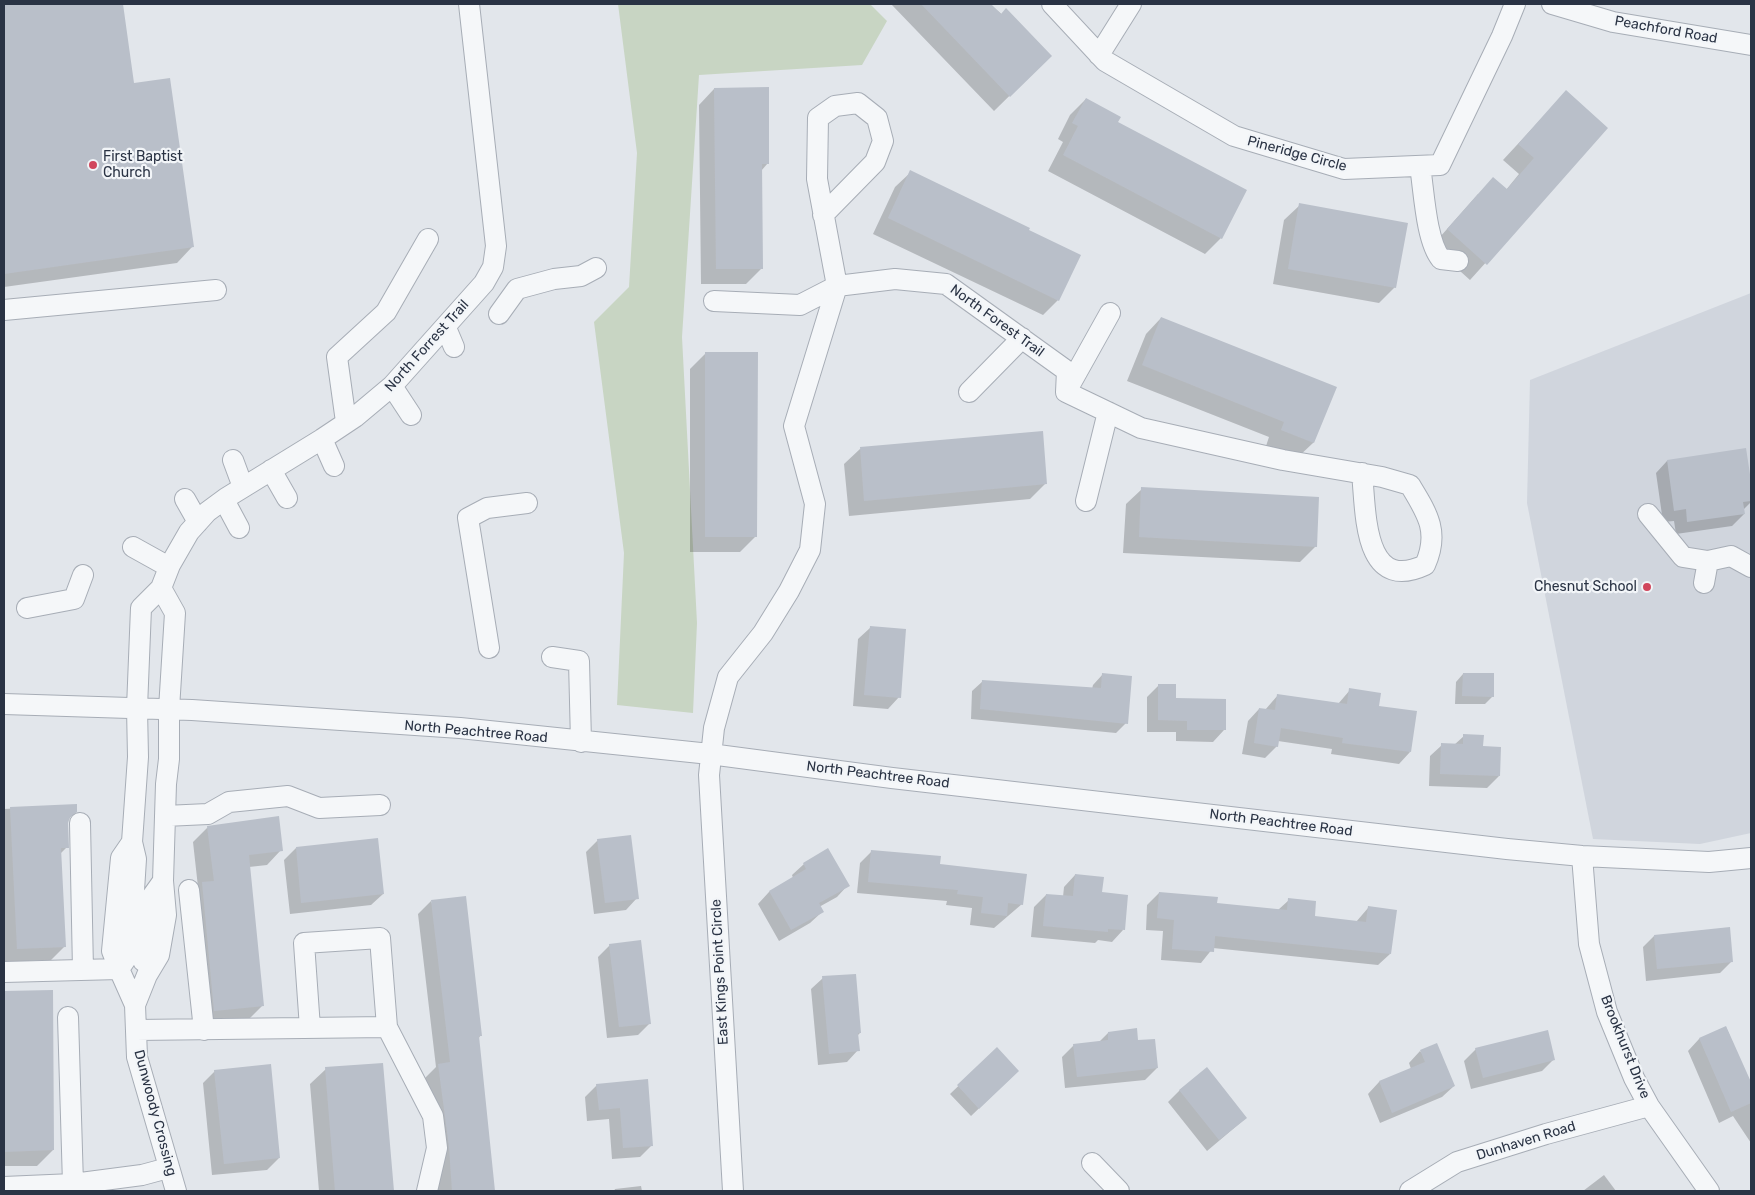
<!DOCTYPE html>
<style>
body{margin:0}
#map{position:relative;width:1755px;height:1195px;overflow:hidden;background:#e2e6eb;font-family:Rubik,sans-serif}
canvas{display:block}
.frame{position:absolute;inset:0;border:5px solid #2a3344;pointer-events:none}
</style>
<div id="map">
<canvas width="1755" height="1195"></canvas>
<div class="frame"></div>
</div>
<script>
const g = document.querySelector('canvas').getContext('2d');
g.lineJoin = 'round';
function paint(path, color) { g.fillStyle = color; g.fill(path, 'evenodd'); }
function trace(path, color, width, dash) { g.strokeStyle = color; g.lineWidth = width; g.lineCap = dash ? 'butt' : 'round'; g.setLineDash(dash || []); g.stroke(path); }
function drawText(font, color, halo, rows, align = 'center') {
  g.font = font + ' Rubik,sans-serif'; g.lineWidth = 4.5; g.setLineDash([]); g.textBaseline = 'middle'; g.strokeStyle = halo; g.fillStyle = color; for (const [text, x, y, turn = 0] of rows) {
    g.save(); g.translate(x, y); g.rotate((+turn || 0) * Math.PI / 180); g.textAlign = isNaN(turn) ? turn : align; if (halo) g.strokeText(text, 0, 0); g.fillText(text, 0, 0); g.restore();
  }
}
paint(new Path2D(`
 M 1751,293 L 1751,833 L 1700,844 L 1593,839 L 1527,503 L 1530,380 Z`), '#d0d5dd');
paint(new Path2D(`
 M 618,4 L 870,4 L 887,21 L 862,65 L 699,75 L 682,337 L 697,623 L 693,713 L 617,705 L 624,553 L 594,322 L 629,287 L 637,153 Z`), '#c8d5c3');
paint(new Path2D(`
 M 4,4 L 102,4 L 104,17 L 133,84 L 192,247 L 177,263 L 4,287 Z
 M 891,4 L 990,4 L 1050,56 L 994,111 Z
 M 714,89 L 768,163 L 761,171 L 762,268 L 746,284 L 701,284 L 699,105 Z
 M 1566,92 L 1607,128 L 1470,280 L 1432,246 L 1478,194 L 1506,190 L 1519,174 L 1503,160 Z
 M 1086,99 L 1116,123 L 1221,238 L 1205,254 L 1048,171 L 1063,142 L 1058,139 L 1070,115 Z
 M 911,172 L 1028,231 L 1058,300 L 1043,315 L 873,234 L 895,187 Z
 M 1300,205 L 1395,287 L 1379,303 L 1273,284 L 1284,220 Z
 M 1161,318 L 1335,388 L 1313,443 L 1297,458 L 1266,446 L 1269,437 L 1127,381 L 1146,334 Z
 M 706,353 L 756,536 L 740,552 L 690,552 L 690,369 Z
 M 1041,432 L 1046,483 L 1030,499 L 849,516 L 844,464 L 860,449 Z
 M 1745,449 L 1751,502 L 1743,510 L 1744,514 L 1732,526 L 1676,534 L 1674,521 L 1663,522 L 1656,473 L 1667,461 Z
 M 1142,489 L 1316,546 L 1300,562 L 1123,553 L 1126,504 Z
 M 870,628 L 899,697 L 888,709 L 853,706 L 858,639 Z
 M 1103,674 L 1126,723 L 1116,733 L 971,719 L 972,691 L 983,681 L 1092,689 L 1093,685 Z
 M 1463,674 L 1493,696 L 1485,704 L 1455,704 L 1456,682 Z
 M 1159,685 L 1174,699 L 1224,730 L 1213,742 L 1176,741 L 1176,732 L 1147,732 L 1147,697 Z
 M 1350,690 L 1377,707 L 1410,752 L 1399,764 L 1331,754 L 1332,749 L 1278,741 L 1277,746 L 1265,758 L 1242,754 L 1248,721 L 1259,709 L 1265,710 L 1278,695 L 1338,704 Z
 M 1464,736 L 1482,747 L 1499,776 L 1487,788 L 1429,786 L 1430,756 L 1442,745 L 1454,745 Z
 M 76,805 L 76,811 L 68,820 L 67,847 L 60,854 L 65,946 L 51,960 L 4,962 L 4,809 Z
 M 208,827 L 281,850 L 267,865 L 249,867 L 262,1006 L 248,1020 L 200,1025 L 188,897 L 198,887 L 193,842 Z
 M 598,840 L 637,898 L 626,910 L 594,914 L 586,852 Z
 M 296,848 L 383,894 L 371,905 L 290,914 L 284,860 Z
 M 872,851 L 939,865 L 1022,904 L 994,928 L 970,925 L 972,908 L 946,905 L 947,901 L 857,893 L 860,863 Z
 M 804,864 L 848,885 L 837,897 L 819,907 L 822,912 L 810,923 L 779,941 L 758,904 L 769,892 L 793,878 L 792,875 Z
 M 1075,875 L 1101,893 L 1123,930 L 1112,942 L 1098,940 L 1095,943 L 1031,937 L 1034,907 L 1046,895 L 1063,897 L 1064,887 Z
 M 1159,893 L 1216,904 L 1278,910 L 1289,900 L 1313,917 L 1356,922 L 1368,908 L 1390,954 L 1378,965 L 1213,948 L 1201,963 L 1161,960 L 1163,931 L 1146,930 L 1147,905 Z
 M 431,901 L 481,1035 L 478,1039 L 494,1191 L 438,1191 L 425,1078 L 436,1067 L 418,914 Z
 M 1654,936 L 1732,961 L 1720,973 L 1646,981 L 1643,947 Z
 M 610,945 L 650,1023 L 638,1035 L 607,1038 L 598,957 Z
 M 823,978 L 860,1033 L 857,1036 L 858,1050 L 847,1062 L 818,1065 L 811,989 Z
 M 52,991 L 53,1150 L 37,1166 L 4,1166 L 4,992 Z
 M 1726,1027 L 1751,1085 L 1751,1143 L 1733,1116 L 1719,1123 L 1688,1051 L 1699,1039 Z
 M 1108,1033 L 1137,1042 L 1157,1068 L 1145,1080 L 1065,1088 L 1062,1057 L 1074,1045 L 1099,1042 Z
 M 997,1049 L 1018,1071 L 971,1116 L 950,1094 Z
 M 1476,1049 L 1554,1059 L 1542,1071 L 1471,1089 L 1464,1061 Z
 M 1420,1051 L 1454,1086 L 1442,1097 L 1380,1123 L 1368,1094 L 1379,1082 L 1411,1069 L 1409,1063 Z
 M 382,1064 L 392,1191 L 319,1191 L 310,1084 L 326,1069 Z
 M 215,1071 L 279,1158 L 267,1170 L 212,1175 L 203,1083 Z
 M 647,1081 L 652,1145 L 640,1157 L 612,1159 L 609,1119 L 587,1121 L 585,1097 L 597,1085 Z
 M 1180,1090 L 1246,1118 L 1207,1151 L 1168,1102 Z
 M 1604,1175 L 1616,1191 L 1583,1191 Z
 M 641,1186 L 642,1191 L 614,1191 L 615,1189 Z`), '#0003');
paint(new Path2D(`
 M 4,4 L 123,4 L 134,83 L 170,78 L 194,247 L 4,274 Z
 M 921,4 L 991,4 L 1001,14 L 1006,8 L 1052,56 L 1010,97 Z
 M 769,87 L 769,164 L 762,164 L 763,269 L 716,269 L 714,88 Z
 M 1566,90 L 1608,128 L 1487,265 L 1447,229 L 1493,177 L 1507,189 L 1534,158 L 1518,144 Z
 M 1086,98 L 1121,117 L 1118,122 L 1247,190 L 1222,239 L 1063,155 L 1078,126 L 1072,123 Z
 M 910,170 L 1030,228 L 1029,230 L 1081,255 L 1059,301 L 888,218 Z
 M 1299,203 L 1408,223 L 1396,288 L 1288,269 Z
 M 1161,317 L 1337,387 L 1314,443 L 1281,430 L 1284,422 L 1142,365 Z
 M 705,352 L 758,352 L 757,537 L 705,537 Z
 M 1043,431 L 1047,484 L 864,501 L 860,447 Z
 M 1746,448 L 1751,481 L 1751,501 L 1743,502 L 1745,514 L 1687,522 L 1686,509 L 1674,511 L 1667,460 Z
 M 1141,487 L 1319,497 L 1317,547 L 1139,537 Z
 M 870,626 L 906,629 L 901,698 L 864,695 Z
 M 1102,673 L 1132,676 L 1128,724 L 980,709 L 982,680 L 1101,688 Z
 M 1463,673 L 1494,673 L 1494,697 L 1462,696 Z
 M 1158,684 L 1176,684 L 1176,698 L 1226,699 L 1226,730 L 1187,730 L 1187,721 L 1158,720 Z
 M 1349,688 L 1381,693 L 1379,706 L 1417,711 L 1411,752 L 1342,743 L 1343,738 L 1281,728 L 1278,747 L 1254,743 L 1259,708 L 1275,710 L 1277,694 L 1347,704 Z
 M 1463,734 L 1484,735 L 1483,746 L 1501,747 L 1500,776 L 1440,774 L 1441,743 L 1463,744 Z
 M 77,804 L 77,812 L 70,817 L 68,823 L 69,848 L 61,848 L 66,947 L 17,949 L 10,807 Z
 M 279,816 L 283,851 L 249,855 L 264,1006 L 214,1011 L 202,882 L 214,881 L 207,826 Z
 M 631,835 L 639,899 L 605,903 L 597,839 Z
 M 378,838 L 384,894 L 301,903 L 296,847 Z
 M 828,848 L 850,886 L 819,903 L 824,912 L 791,930 L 769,891 L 806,869 L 803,863 Z
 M 871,850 L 941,856 L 940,864 L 1027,874 L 1023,905 L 1008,903 L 1007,916 L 981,913 L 983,897 L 957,894 L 958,890 L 868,882 Z
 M 1075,874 L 1104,877 L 1102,892 L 1128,895 L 1125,930 L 1108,929 L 1108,932 L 1043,926 L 1046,894 L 1073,896 Z
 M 1159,892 L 1218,897 L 1217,903 L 1287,910 L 1288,898 L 1316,901 L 1315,916 L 1366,922 L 1368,906 L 1397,910 L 1391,954 L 1215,936 L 1214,952 L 1172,949 L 1174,920 L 1157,918 Z
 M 466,896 L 482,1036 L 479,1036 L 495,1191 L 452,1191 L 449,1147 L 438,1064 L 450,1062 L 431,900 Z
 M 1730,927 L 1733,962 L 1657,969 L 1654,935 Z
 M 641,940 L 651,1024 L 619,1027 L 609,944 Z
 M 856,974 L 861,1033 L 858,1033 L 860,1051 L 829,1054 L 822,976 Z
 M 53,990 L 54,1150 L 4,1152 L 4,991 Z
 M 1726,1026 L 1751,1082 L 1751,1103 L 1731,1112 L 1699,1038 Z
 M 1137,1028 L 1138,1040 L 1155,1039 L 1158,1068 L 1077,1077 L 1073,1044 L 1108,1040 L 1108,1032 Z
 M 1548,1030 L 1555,1060 L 1483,1078 L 1475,1048 Z
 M 1437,1043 L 1455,1086 L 1392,1113 L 1379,1081 L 1425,1062 L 1420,1050 Z
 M 997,1047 L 1019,1071 L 979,1109 L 957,1085 Z
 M 383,1063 L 394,1191 L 335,1191 L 325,1067 Z
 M 271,1064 L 280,1158 L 224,1164 L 214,1070 Z
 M 1207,1067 L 1247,1118 L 1219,1140 L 1179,1090 Z
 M 648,1079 L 653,1146 L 623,1148 L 620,1108 L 599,1110 L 596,1084 Z`), '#b9bfc9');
const minor = new Path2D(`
 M 1052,4 L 1105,61 L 1234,136 L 1344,169 L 1440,165 L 1502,36 L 1515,4
 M 1552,4 L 1613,22 L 1751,45
 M 1099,55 L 1131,4
 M 1420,166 C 1424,191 1426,241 1441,259 L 1458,261
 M 714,301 L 800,305 L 837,286 L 817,179 L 818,118 L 835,106 L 858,103 L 877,118 L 883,141 L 875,162 L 823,215
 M 4,310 L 216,290
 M 499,314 L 517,289 L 554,279 L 581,276 L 596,268
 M 446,328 L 454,347
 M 392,386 L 411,415
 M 1067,390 L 1110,313
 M 969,392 L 1022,338
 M 346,422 L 337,357 L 386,312 L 428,239
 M 322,439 L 334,466
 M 233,460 L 243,487
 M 271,470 L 287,498
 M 185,499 L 198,522
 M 224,500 L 239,528
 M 1086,501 L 1108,412
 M 1648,514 L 1683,557 L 1708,561
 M 133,547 L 169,567
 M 1704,583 L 1708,561 L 1731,556 L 1751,567
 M 27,608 L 74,599 L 83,575
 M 489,648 L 468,518 L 487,508 L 527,503
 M 552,657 L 579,661 L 581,742
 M 4,704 L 192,710 L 460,728 L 710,754 L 892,778 L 1507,849 L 1582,856 L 1709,862 L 1751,858
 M 165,816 L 208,814 L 229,802 L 288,796 L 319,808 L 380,805
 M 80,823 L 83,970
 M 1582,856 L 1589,944 L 1607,1012 L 1634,1078 L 1649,1106 L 1709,1191
 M 189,890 L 204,1030
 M 143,961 L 148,902 L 163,881
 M 4,972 L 119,969 L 112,951 L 121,858 L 132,842
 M 135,1005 L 147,975 L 159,955 L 166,915 L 163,881 L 166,784 L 169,759 L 169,709 L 175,613 L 161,588
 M 310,1028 L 304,943 L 380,938 L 387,1027
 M 136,1030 L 387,1027 L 433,1116 L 437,1148 L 427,1191
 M 1092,1163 L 1119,1191
 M 73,1184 L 142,1175 L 168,1168
 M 4,1187 L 73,1184 L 68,1017
 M 176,1191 L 137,1057 L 135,1005 L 119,969 L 130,953 L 136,859 L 132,842 L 138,757 L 137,708 L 141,608 L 161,588 L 170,565 L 189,532 L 207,512 L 226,498 L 322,439 L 355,417 L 392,386 L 484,283 L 493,267 L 496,246 L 469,4
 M 733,1191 L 709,775 L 714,728 L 728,677 L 763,633 L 789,591 L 810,550 L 815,504 L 794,426 L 837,286 L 895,279 L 946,284 L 1067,371 L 1066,392 L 1141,428 L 1283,460 L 1382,477 L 1410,485 C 1427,513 1440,532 1425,565 C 1363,594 1366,512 1362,473
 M 1410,1191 L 1457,1162 L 1546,1134 L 1649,1106`);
trace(minor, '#a7adb6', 22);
trace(minor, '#f5f7f9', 20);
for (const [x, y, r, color] of [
 [93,165,5,"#d1465c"],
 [1647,587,5,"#d1465c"]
]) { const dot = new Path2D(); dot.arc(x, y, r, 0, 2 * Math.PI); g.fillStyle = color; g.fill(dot); trace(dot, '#f2f5f8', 2); }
drawText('14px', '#2a3344', '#f2f5f8', [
 ["Peachford Road",1666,30,10],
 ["Pineridge Circle",1297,154,15],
 ["North Forest Trail",997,321,36],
 ["North Forrest Trail",427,346,-48],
 ["North Peachtree Road",476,732,5],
 ["North Peachtree Road",878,775,7],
 ["North Peachtree Road",1281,823,7],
 ["East Kings Point Circle",720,972,-93],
 ["Brookhurst Drive",1625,1047,68],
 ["Dunwoody Crossing",155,1113,75],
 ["Dunhaven Road",1526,1141,-17]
]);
drawText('14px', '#2a3344', '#f2f5f8', [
 ["First Baptist",103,157],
 ["Church",103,173],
 ["Chesnut School",1637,587,"right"]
], 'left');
</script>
